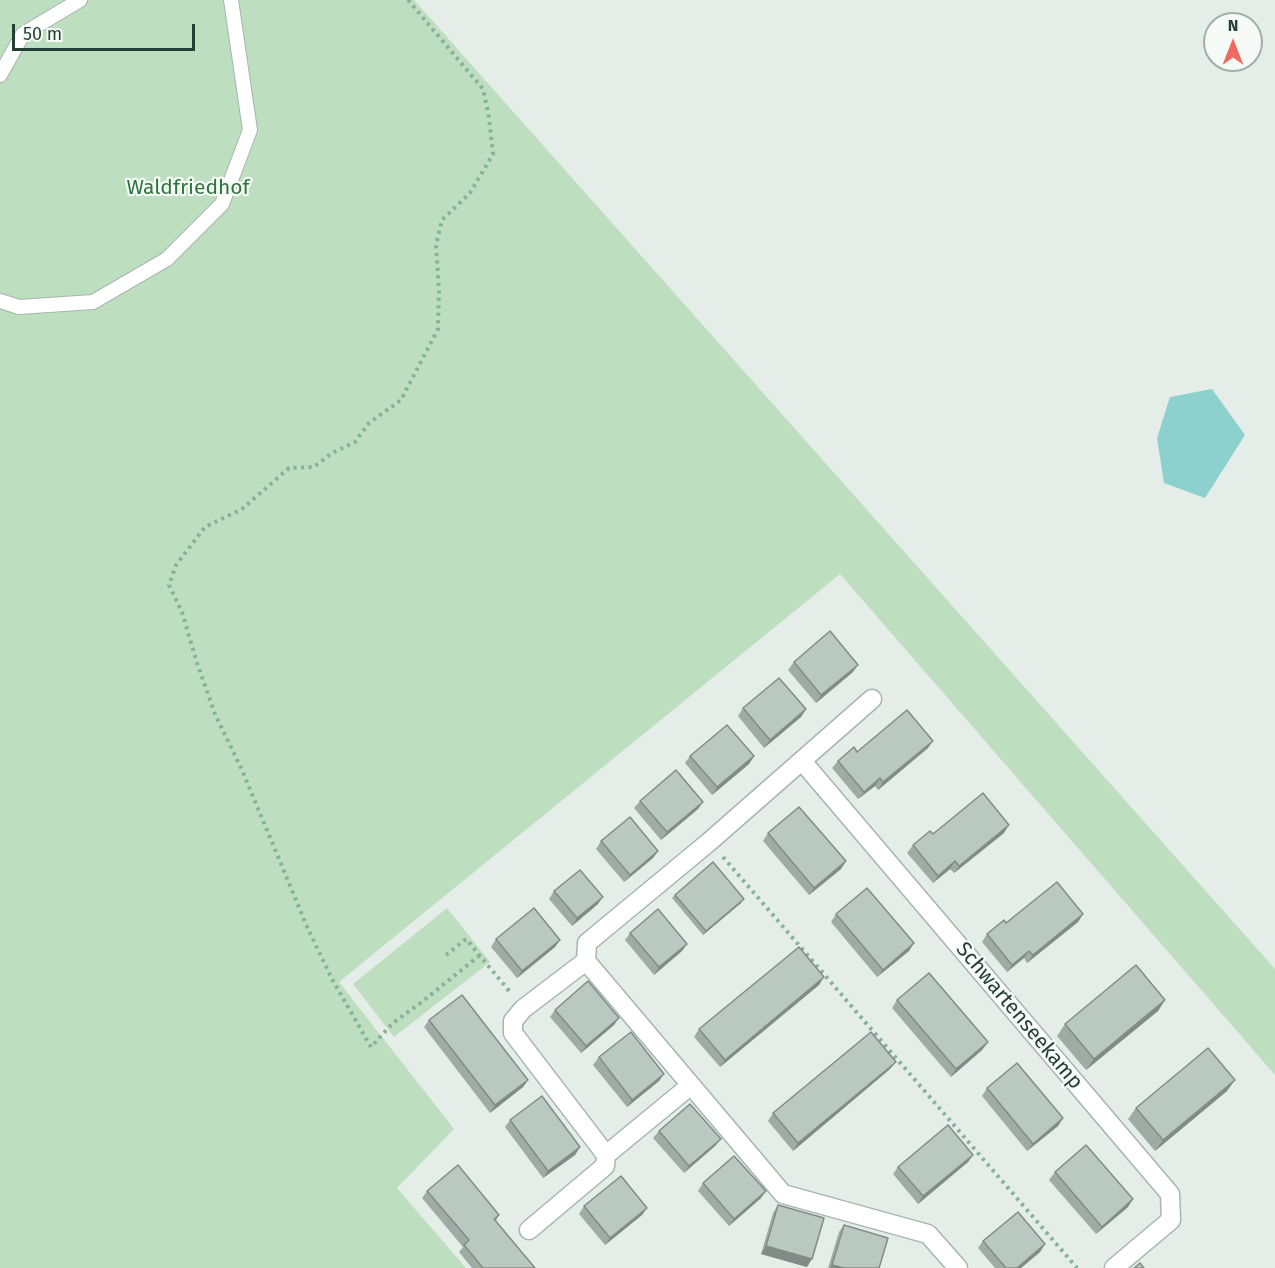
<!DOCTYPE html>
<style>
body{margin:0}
#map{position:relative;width:1275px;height:1268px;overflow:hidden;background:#e4ede8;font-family:"Fira Sans",sans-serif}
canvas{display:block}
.north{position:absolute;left:1203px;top:12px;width:60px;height:60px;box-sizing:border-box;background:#f5faf6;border:2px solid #a1afa8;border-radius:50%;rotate:0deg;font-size:16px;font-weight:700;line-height:24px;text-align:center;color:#243f33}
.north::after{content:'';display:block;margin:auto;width:21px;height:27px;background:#f06960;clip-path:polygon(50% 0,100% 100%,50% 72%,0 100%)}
.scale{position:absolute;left:12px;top:24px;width:183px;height:27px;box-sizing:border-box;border:3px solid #243f33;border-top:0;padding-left:8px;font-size:18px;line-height:21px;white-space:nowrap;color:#243f33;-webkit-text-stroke:4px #f5faf6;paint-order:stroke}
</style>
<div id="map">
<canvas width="1275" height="1268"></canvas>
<div class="north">N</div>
<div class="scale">50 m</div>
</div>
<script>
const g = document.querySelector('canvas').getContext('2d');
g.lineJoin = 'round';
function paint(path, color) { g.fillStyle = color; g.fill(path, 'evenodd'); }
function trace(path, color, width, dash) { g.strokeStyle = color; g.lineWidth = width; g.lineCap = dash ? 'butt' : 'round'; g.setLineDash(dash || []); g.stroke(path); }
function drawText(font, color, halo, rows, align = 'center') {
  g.font = font + ' "Fira Sans",sans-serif'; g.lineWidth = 4.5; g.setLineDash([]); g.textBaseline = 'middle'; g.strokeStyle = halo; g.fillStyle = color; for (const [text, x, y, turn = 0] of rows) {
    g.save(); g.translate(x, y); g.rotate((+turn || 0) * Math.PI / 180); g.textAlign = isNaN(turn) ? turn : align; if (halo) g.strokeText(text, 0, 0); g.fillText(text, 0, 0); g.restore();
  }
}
paint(new Path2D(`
 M 0,0 L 414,0 L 1275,969 L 1275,1075 L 840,574 L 339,982 L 454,1129 L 397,1188 L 466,1268 L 0,1268 Z
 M 447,908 L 490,962 L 394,1037 L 353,984 Z`), '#bedec0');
paint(new Path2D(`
 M 1212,389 L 1245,435 L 1205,498 L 1164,483 L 1157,438 L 1170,397 Z`), '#8dd1cf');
const lane = new Path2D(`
 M 0,75 L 23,34 L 80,0
 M 0,301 L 19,307 L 93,302 L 167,259 L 222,204 L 250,130 L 231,0`);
const street = new Path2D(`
 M 872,699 L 709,842 L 587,943 L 586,961 L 783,1194 L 928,1234 L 958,1268
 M 802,761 L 1170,1194 L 1171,1220 L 1114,1268
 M 586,961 L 523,1009 L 513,1021 L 513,1033 L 606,1155 L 691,1085
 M 529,1230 L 605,1166 L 606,1155`);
trace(lane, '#a7b5ae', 16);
trace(street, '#a7b5ae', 21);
trace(new Path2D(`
 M 408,0 L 483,89 L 489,117 L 493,154 L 470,193 L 442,220 L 436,245 L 439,291 L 438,329 L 401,400 L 369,423 L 355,442 L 332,453 L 314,467 L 289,468 L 242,509 L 205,527 L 176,565 L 169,585 L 182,612 L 197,663 L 215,714 L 242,770 L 308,929 L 332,979 L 371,1047 L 393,1023 L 423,1001 L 480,955
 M 723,857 L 1077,1268
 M 446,955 L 466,939 L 510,992`), '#85b09b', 4, [3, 4.5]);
trace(lane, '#fff', 14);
trace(street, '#fff', 18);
paint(new Path2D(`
 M 794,662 L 853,672 L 816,703 L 788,670 Z
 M 743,708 L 806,709 L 801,717 L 764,748 L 738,716 Z
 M 928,748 L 878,790 L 875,786 L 858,799 L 832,768 L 838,761 L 857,752 Z
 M 690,756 L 754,756 L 749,764 L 712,795 L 685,763 Z
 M 640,801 L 698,809 L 661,840 L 634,808 Z
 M 768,833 L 846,861 L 841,869 L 809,895 L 763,841 Z
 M 1004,833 L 954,873 L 950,869 L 933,883 L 907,853 L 913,845 L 933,834 Z
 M 601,841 L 658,851 L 653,858 L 624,882 L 596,849 Z
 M 554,891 L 598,904 L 572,926 L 549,899 Z
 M 675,895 L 741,903 L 703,935 L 672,898 Z
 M 836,914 L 909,951 L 877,977 L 831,922 Z
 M 1083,914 L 1078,922 L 1027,963 L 1024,958 L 1007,972 L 982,942 L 987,934 L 1006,923 Z
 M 630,933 L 687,944 L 682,951 L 654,975 L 625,940 Z
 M 496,939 L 560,940 L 555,947 L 517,978 L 491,947 Z
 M 819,985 L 720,1067 L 694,1037 L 699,1029 Z
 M 897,1000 L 988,1042 L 982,1050 L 951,1077 L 892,1008 Z
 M 1165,1000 L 1158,1011 L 1086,1070 L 1057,1036 L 1065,1024 Z
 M 555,1010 L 614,1025 L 581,1053 L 550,1017 Z
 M 429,1020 L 528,1080 L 523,1087 L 490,1113 L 424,1027 Z
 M 599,1057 L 664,1074 L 659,1081 L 627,1107 L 593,1065 Z
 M 890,1069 L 793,1151 L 768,1121 L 773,1113 Z
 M 987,1088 L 1063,1118 L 1058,1126 L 1027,1151 L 982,1096 Z
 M 1227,1091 L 1155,1151 L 1128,1119 L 1136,1108 Z
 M 510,1120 L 580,1147 L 575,1155 L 543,1178 L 505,1127 Z
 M 659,1131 L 721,1139 L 715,1146 L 684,1173 L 653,1138 Z
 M 973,1155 L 968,1162 L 918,1204 L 893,1174 L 898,1167 Z
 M 1055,1172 L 1128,1207 L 1096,1234 L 1049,1180 Z
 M 703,1183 L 761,1198 L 729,1226 L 698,1191 Z
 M 427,1191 L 499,1215 L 496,1221 L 535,1268 L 472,1268 L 459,1252 L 463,1247 L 422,1198 Z
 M 778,1205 L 807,1267 L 761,1254 L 773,1213 Z
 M 584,1206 L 647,1208 L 642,1215 L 605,1245 L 579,1214 Z
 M 844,1225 L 879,1268 L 828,1268 L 839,1232 Z
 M 983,1241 L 1045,1244 L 1040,1252 L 1021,1268 L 995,1268 L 978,1248 Z`), '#9faca5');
paint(new Path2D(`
 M 858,665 L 853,672 L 816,703 L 821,695 Z
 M 806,709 L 801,717 L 764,748 L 770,740 Z
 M 933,741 L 928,748 L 878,790 L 883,782 Z
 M 754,756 L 749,764 L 712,795 L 717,787 Z
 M 880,778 L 875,786 L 858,799 L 864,792 Z
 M 703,802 L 698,809 L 661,840 L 667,832 Z
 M 1009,825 L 1004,833 L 954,873 L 959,866 Z
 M 658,851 L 653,858 L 624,882 L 630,875 Z
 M 846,861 L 841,869 L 809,895 L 814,888 Z
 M 955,861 L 950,869 L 933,883 L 938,876 Z
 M 603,897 L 598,904 L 572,926 L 577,918 Z
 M 744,899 L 741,903 L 703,935 L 706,931 Z
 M 1083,914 L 1078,922 L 1027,963 L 1033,955 Z
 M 560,940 L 555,947 L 517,978 L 522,971 Z
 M 914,943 L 909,951 L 877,977 L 883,970 Z
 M 687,944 L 682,951 L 654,975 L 659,967 Z
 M 1029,951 L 1024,958 L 1007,972 L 1012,965 Z
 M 824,977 L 819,985 L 720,1067 L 725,1060 Z
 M 1165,1000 L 1158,1011 L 1086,1070 L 1094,1059 Z
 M 619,1018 L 614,1025 L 581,1053 L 586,1046 Z
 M 988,1042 L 982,1050 L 951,1077 L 956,1069 Z
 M 896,1062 L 890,1069 L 793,1151 L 798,1143 Z
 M 664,1074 L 659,1081 L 627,1107 L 632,1100 Z
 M 528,1080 L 523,1087 L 490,1113 L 495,1105 Z
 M 1235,1080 L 1227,1091 L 1155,1151 L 1163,1140 Z
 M 1063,1118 L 1058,1126 L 1027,1151 L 1033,1144 Z
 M 721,1139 L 715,1146 L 684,1173 L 689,1166 Z
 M 580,1147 L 575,1155 L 543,1178 L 548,1171 Z
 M 973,1155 L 968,1162 L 918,1204 L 923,1196 Z
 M 766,1191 L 761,1198 L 729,1226 L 734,1219 Z
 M 1133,1199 L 1128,1207 L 1096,1234 L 1102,1227 Z
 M 647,1208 L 642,1215 L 605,1245 L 610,1238 Z
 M 1045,1244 L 1040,1252 L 1021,1268 L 1017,1268 Z
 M 766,1246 L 812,1259 L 807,1267 L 761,1254 Z
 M 832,1265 L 844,1268 L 830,1268 Z`), '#828c86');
const building = new Path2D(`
 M 830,631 L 858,665 L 821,695 L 794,662 Z
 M 779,678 L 806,709 L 770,740 L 743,708 Z
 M 907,710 L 933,741 L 883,782 L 880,778 L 864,792 L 838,761 L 854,747 L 857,752 Z
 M 727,725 L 754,756 L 717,787 L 690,756 Z
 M 676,770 L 703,802 L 667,832 L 640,801 Z
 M 983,793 L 1009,825 L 959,866 L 955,861 L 938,876 L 913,845 L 930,831 L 933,834 Z
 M 799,807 L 846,861 L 814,888 L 768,833 Z
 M 630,817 L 658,851 L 630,875 L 601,841 Z
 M 713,862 L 744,899 L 706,931 L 675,895 Z
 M 580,870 L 603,897 L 577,918 L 554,891 Z
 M 1057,882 L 1083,914 L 1033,955 L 1029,951 L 1012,965 L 987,934 L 1004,920 L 1006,923 Z
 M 867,888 L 914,943 L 883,970 L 836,914 Z
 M 534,908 L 560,940 L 522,971 L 496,939 Z
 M 658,909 L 687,944 L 659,967 L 630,933 Z
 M 799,947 L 824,977 L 725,1060 L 699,1029 Z
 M 1136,965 L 1165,1000 L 1094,1059 L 1065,1024 Z
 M 929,973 L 988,1042 L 956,1069 L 897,1000 Z
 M 588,981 L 619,1018 L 586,1046 L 555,1010 Z
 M 462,995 L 528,1080 L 495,1105 L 429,1020 Z
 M 631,1032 L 664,1074 L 632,1100 L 599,1057 Z
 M 871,1032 L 896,1062 L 798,1143 L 773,1113 Z
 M 1208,1048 L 1235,1080 L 1163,1140 L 1136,1108 Z
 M 1017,1063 L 1063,1118 L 1033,1144 L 987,1088 Z
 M 542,1096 L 580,1147 L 548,1171 L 510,1120 Z
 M 690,1104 L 721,1139 L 689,1166 L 659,1131 Z
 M 948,1125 L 973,1155 L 923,1196 L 898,1167 Z
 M 1086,1145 L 1133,1199 L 1102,1227 L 1055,1172 Z
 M 734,1156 L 766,1191 L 734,1219 L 703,1183 Z
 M 458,1165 L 499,1215 L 494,1219 L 535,1268 L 483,1268 L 464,1245 L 469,1240 L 427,1191 Z
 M 621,1176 L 647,1208 L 610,1238 L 584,1206 Z
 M 778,1205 L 824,1218 L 812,1259 L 766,1246 Z
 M 1018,1212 L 1045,1244 L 1017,1268 L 1006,1268 L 983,1241 Z
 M 844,1225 L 888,1238 L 879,1268 L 844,1268 L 832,1265 Z
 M 1140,1263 L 1144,1268 L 1134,1268 Z`);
paint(building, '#b9c8c0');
trace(building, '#828c86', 1.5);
drawText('21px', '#2e753d', '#f5faf6', [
 ["Waldfriedhof",188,188]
]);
drawText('21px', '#243f33', '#f5faf6', [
 ["Schwartenseekamp",1019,1016,50]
]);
</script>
